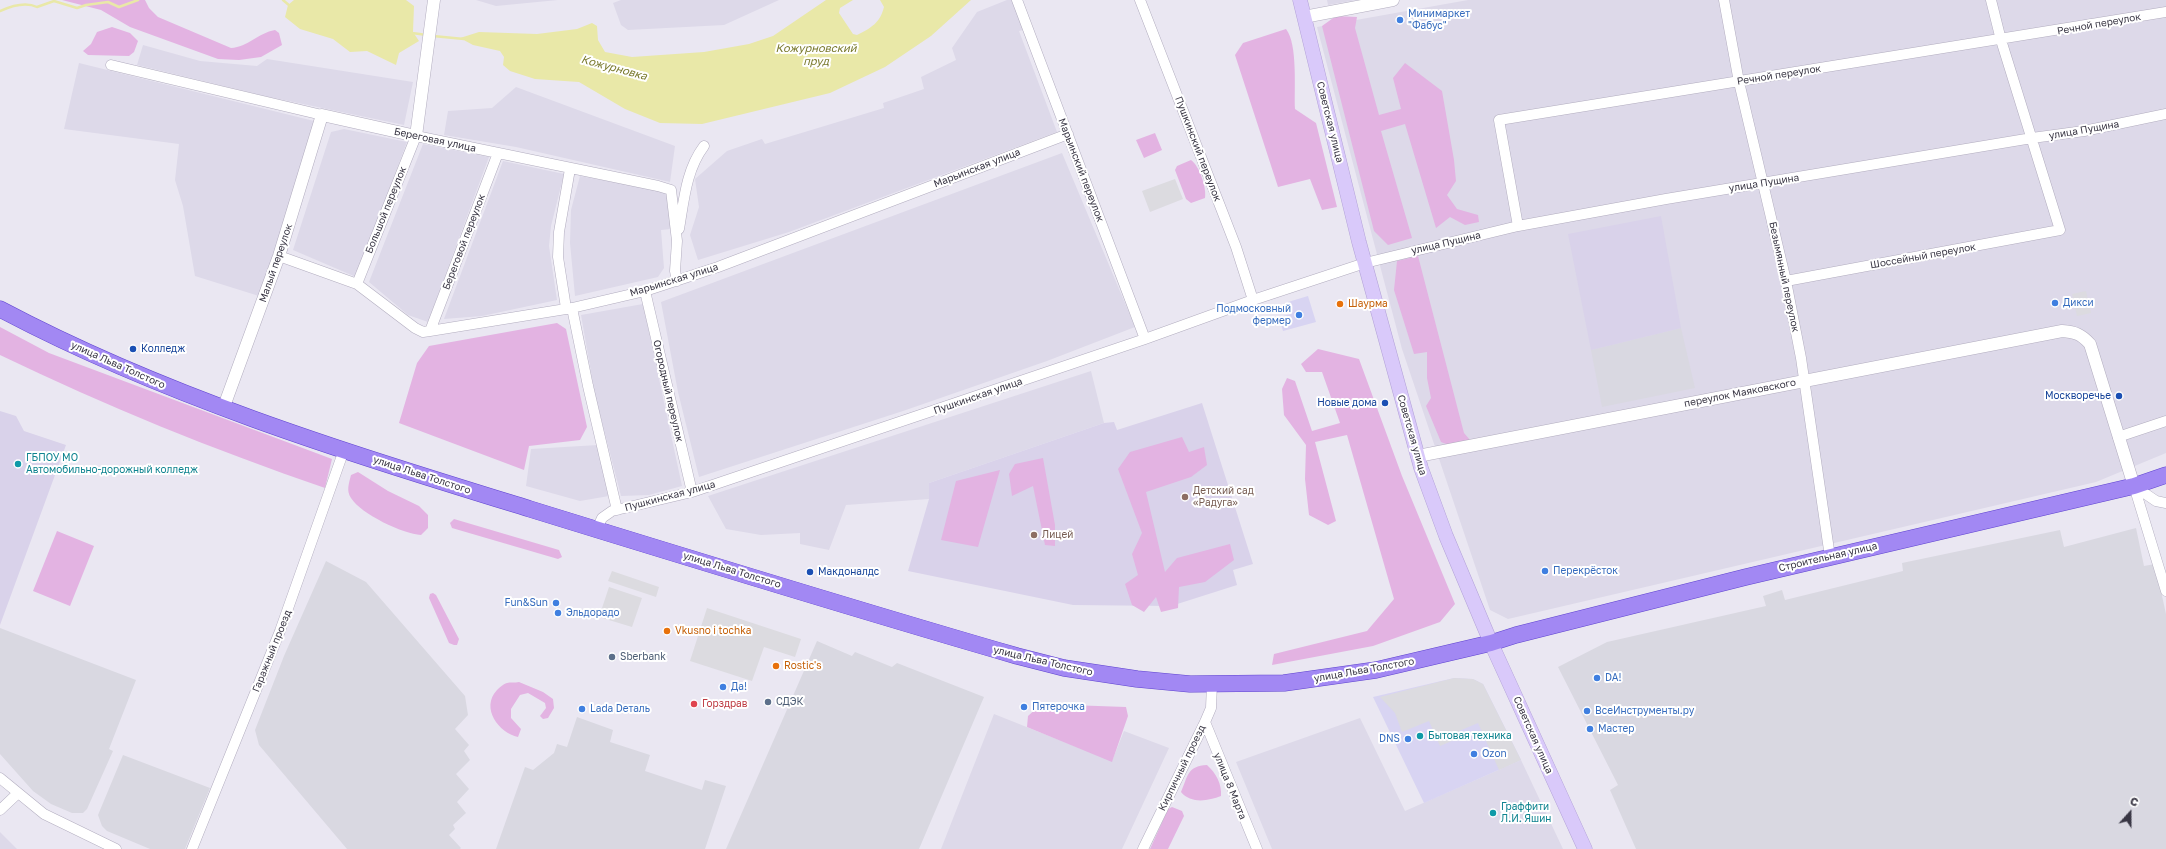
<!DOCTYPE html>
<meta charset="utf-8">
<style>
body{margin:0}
#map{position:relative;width:2166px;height:849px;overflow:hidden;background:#eae7f2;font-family:"Golos Text",sans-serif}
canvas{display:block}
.north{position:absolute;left:2110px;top:793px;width:40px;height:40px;-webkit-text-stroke:3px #fff;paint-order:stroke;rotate:21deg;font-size:11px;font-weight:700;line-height:16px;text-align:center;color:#393644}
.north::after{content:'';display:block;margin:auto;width:14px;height:18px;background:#393644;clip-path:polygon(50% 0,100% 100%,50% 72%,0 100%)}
</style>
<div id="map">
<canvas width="2166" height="849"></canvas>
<div class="north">С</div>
</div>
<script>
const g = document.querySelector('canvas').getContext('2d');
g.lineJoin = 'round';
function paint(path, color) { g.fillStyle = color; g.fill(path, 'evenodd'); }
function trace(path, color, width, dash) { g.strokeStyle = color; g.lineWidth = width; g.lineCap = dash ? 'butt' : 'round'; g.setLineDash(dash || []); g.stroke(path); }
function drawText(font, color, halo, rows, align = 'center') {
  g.font = font + ' "Golos Text",sans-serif'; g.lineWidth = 4; g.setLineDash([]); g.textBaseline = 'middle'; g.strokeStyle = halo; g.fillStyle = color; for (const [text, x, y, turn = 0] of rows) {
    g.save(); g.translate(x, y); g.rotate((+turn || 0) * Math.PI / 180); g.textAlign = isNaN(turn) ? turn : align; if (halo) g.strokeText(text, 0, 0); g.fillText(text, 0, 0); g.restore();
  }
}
paint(new Path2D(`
 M 476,0 L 558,0 L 496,6 Z
 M 621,0 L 779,0 L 724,25 L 628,30 L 621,25 L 613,3 Z
 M 1007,0 L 1013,0 L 1023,30 L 1019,31 L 1057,132 L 789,232 L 698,260 L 690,235 L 699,207 L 695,179 L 727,151 L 762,139 L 765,144 L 884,108 L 883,103 L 924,89 L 921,77 L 956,60 L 952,48 L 977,12 Z
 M 1327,0 L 1357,0 L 1328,5 Z
 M 1468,0 L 2166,0 L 2166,453 L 2096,482 L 1508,619 L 1490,610 L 1402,349 L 1317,27 Z
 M 143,45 L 200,61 L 257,66 L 267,59 L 413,82 L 404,125 L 269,97 L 137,65 Z
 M 79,63 L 314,121 L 292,200 L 259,296 L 195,276 L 183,206 L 175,180 L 179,144 L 64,129 Z
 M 516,87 L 675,146 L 670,182 L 516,147 L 444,135 L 448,111 L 492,108 Z
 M 344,129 L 407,142 L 356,277 L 293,250 L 331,132 Z
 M 423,144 L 489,157 L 428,322 L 408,315 L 369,282 Z
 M 1062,153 L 1135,327 L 1047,361 L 903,411 L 699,477 L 678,392 L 661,302 Z
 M 503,161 L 564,174 L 551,226 L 549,246 L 557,300 L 482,316 L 444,319 Z
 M 580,176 L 668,192 L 671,229 L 661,230 L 664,268 L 658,277 L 575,296 L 570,243 L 571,210 Z
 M 643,304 L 682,486 L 649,495 L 621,496 L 595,395 L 581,315 Z
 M 1091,371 L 1104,423 L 929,483 L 929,499 L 846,505 L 829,550 L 800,544 L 800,533 L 761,535 L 726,529 L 708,496 Z
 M 598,445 L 609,496 L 580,501 L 526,486 L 531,449 Z
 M 994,714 L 1112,761 L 1124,731 L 1169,748 L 1122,849 L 941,849 Z
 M 1360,718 L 1405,811 L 1521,760 L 1563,849 L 1272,849 L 1236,762 Z
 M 0,832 L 17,849 L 0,849 Z`), '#ddd9e9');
paint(new Path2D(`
 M 1308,296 L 1316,322 L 1283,331 L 1279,317 L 1291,314 L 1288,302 Z
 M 1454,678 L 1473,679 L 1483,684 L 1521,760 L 1424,803 L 1373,697 Z`), '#d8d4f2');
paint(new Path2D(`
 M 1681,328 L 1695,388 L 1602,407 L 1591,350 Z
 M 2136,528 L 2144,566 L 2155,564 L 2166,614 L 2166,849 L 1636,849 L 1610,790 L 1618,785 L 1558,667 L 1607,642 L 1766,606 L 1763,596 L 1782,590 L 1785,600 L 1903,571 L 1902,563 L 2060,530 L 2064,547 Z
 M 326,561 L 366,582 L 465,696 L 468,715 L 455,729 L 469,745 L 464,751 L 470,760 L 456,774 L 469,789 L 457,802 L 466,813 L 453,825 L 455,829 L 449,835 L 461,848 L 460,849 L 347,849 L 259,745 L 255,730 L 284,656 Z
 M 0,628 L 136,680 L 109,749 L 113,751 L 87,809 L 83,813 L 72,813 L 51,804 L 33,791 L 0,754 Z
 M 817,641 L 852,656 L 855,652 L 892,667 L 897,663 L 984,697 L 919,849 L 726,849 Z
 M 577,717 L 613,730 L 610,742 L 650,755 L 645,771 L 702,790 L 705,780 L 726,786 L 705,849 L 496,849 L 525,767 L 533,770 L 554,753 L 557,744 L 567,747 Z
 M 123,755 L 210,788 L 185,849 L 150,849 L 107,831 L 102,826 L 98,815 Z`), '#d9d8e1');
paint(new Path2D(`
 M 1661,216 L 1681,328 L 1591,350 L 1568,234 Z
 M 1202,403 L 1253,564 L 1233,570 L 1237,585 L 1171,606 L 1073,605 L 908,571 L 929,499 L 929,483 L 1104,423 L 1114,422 L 1117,430 Z
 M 0,411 L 16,416 L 24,431 L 66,445 L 0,625 Z`), '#d9d2ea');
paint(new Path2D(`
 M 62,0 L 145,0 L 149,8 L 158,17 L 231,48 C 248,47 258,33 275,30 L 279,33 L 282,45 L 261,57 L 239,60 L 218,59 L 130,27 L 101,10 Z
 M 1336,16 L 1357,17 L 1355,28 L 1379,115 L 1401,109 L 1393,78 L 1405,63 L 1442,91 L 1454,160 L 1456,181 L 1447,195 L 1457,209 L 1478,215 L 1479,222 L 1465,225 L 1450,217 L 1436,228 L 1405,124 L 1381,131 L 1412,238 L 1388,245 L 1374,231 L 1322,26 Z
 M 112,27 L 130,33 L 138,41 L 134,52 L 129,56 L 88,55 L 83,51 L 91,44 L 97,32 Z
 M 1286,29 C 1298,44 1294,90 1295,109 L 1316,123 L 1337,207 L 1322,210 L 1310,179 L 1278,187 L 1235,55 L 1243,43 Z
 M 1155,133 L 1162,150 L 1144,158 L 1136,140 Z
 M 1191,160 C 1199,165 1207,188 1205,198 L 1191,203 L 1186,199 L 1175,170 L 1177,166 Z
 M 1418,256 L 1464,433 L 1470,440 L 1456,448 L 1441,442 L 1426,406 L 1431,398 L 1427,378 L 1427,352 L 1414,354 L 1394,290 L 1397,261 Z
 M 557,323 L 566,329 L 587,427 L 580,440 L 529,446 L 524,470 L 399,423 L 417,363 L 429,346 Z
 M 0,327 L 49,353 L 332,459 L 325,488 C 214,450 106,406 0,355 Z
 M 1318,349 L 1359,359 L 1402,476 L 1455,604 L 1440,622 L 1373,646 L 1272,665 L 1274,654 L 1367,631 L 1394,599 L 1347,435 L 1315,442 L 1336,521 L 1328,525 L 1309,515 L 1305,479 L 1306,445 L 1284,415 L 1282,389 L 1287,378 L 1295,381 L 1312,431 L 1340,423 L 1322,372 L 1306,372 L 1301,364 Z
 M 1182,437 L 1189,452 L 1204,447 L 1207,465 L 1191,477 L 1146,492 L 1165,572 L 1177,558 L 1230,544 L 1234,560 L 1205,582 L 1179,587 L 1178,608 L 1161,612 L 1156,597 L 1144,612 L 1132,605 L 1125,584 L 1138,575 L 1132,554 L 1142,533 L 1118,469 L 1130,452 Z
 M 1043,458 L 1055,525 L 1055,546 L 1045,545 L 1033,486 L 1012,496 L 1009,474 L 1015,464 Z
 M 1000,470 L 978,547 L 941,540 L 956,481 Z
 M 358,472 L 388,491 L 419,506 L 428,515 L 428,528 L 421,535 C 403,534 361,514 351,498 C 346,491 349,483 351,475 Z
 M 454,519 L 559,550 L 562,557 L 558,559 L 452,528 L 450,523 Z
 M 57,531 L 94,546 L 70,606 L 33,591 Z
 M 433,593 L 436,595 L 459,639 L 457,645 L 454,645 L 449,643 L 429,598 L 430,594 Z
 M 519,682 L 543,692 L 553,699 L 554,708 L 548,718 L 543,719 L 540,716 L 546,708 L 545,703 L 528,693 L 520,695 L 511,709 L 511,718 L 521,729 L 518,737 C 499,733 480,708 497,690 C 499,688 503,684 507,683 C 510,682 515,683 519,682 Z
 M 1041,704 L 1126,707 L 1128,716 L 1112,762 L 1027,727 L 1028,716 Z
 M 1207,765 C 1216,773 1222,784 1221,796 C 1208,801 1191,804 1181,792 C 1188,776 1187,766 1207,765 Z
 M 1172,807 L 1182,811 L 1184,816 L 1168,849 L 1150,849 L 1168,809 Z`), '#e3b3e2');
paint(new Path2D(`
 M 1175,179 L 1183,199 L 1150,212 L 1142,191 Z
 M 2086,291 L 2091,313 L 2077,316 L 2072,294 Z
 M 612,571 L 659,587 L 656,597 L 608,581 Z
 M 609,587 L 642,598 L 632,627 L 599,617 Z
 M 707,608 L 801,639 L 795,657 L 764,647 L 752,681 L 690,661 Z
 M 1454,678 L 1473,679 L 1483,684 L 1521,760 L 1499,770 L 1478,723 L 1459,731 L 1461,737 L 1440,746 L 1429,721 L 1402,732 L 1395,713 L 1380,697 Z`), '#dcdbe0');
paint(new Path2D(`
 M 294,0 L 406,0 L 414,6 L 413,32 L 419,41 L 399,53 L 396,65 L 367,51 L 350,52 L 333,39 L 300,29 L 285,17 L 288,5 Z
 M 826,0 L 853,0 L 840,8 L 839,13 L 853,34 L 857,35 C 871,28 880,23 884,7 L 880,0 L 971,0 L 931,36 L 885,67 L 830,93 L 702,124 L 660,123 L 625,109 L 579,82 L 535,79 L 510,71 L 503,65 L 504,57 L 500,51 L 473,45 L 460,38 L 479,32 L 537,34 L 577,29 L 592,23 L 597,26 L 598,40 L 605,52 L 632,57 L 704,52 L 749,44 L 773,36 Z`), '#e9e8a8');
trace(new Path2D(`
 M 283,0 L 290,6
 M 0,11 C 11,6 25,1 37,7 L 54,1 L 77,8 L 86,5 L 108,2 L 119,7 L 138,0
 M 412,33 L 427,35
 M 433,36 L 464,39`), '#e9e8a8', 2.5);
const minor = new Path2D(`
 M 1017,0 L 1145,339
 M 1140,0 L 1236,247 L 1253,300
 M 1724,0 L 1739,82 L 1786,281 L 1801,358 L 1830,557
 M 111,65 L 322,115
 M 1518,226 L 1499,120 L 2166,12
 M 679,229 C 684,200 686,170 704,146
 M 279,256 L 357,284 L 415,328 L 423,332 L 430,331 L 572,308 L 645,291 L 718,267 L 1068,134
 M 1786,281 L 2060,230 L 2001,40 L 1991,0
 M 357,284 L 416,136 L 658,186 L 671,190 L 677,241 L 675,271 L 677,281
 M 645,291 L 692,492
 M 566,308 L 558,257 L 559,232 L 570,169
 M 572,308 L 588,386 L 617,510
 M 430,331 L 498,153
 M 2118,437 L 2166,421
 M 2134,486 L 2166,591
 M 2134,486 L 2156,501 L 2166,503
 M 597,529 L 602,518 L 612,511 L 692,492 L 1145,339 L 1253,300 L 1365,263 L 1518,226 L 1666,199 L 2032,138 L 2084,131 L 2166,114
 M 1205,722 L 1257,849
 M 0,778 L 44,814 L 116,849
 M 0,810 L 17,794
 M 192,849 L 280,631 L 344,450
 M 1143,849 L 1205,722 L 1211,708 L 1212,684`);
const tertiary = new Path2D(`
 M 1304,17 L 1393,0
 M 223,409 L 279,256 L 322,115 L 416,136 L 434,0
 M 1418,456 L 2062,331 C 2075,332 2081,334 2090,344 L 2134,486`);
const secondary = new Path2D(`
 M 1300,0 L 1359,242 L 1421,468 L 1446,536 L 1491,643 L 1585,849`);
const trunk = new Path2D(`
 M 0,309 C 168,398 349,453 530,509 C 692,559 854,609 1017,656 L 1064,668 L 1137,679 L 1190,684 L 1284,683 L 1376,670 L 1491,643 L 1516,635 L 1746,577 L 2134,486 L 2166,475`);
trace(minor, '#b2adbf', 11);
trace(tertiary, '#b2adbf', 13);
trace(secondary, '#b2a1d7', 15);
trace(trunk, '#5f44cf', 17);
trace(minor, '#fff', 10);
trace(tertiary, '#fff', 12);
trace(secondary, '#d9c9fa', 14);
trace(trunk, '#a288f3', 16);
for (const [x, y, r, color] of [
 [1400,20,4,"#3f7fe0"],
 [2055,303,4,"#3f7fe0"],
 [1340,304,4,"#e8710a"],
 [1299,315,4,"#3f7fe0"],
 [133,349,4,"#1a4fb4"],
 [2119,396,4,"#1a4fb4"],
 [1385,403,4,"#1a4fb4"],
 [18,464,4,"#0f9aa8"],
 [1185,497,4,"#8d6e63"],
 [1034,535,4,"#8d6e63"],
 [1545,571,4,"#3f7fe0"],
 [810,572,4,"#1a4fb4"],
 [556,603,4,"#3f7fe0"],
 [558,613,4,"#3f7fe0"],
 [667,631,4,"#e8710a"],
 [612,657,4,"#5c6f8a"],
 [776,666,4,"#e8710a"],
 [1597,678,4,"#3f7fe0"],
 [723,687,4,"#3f7fe0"],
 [768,702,4,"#5c6f8a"],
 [694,704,4,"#e0444e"],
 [1024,707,4,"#3f7fe0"],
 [582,709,4,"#3f7fe0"],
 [1587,711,4,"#3f7fe0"],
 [1590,729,4,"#3f7fe0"],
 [1420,736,4,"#0f9aa8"],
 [1408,739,4,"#3f7fe0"],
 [1474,754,4,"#3f7fe0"],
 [1493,813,4,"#0f9aa8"]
]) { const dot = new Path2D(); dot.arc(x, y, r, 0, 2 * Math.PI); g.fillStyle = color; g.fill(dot); trace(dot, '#fff', 1.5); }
drawText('10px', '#366cbe', '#fff', [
 ["Минимаркет",1408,14],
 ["\"Фабус\"",1408,26],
 ["Дикси",2063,303],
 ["Подмосковный",1291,309,"right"],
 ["фермер",1291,321,"right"],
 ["Перекрёсток",1553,571],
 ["Fun&Sun",548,603,"right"],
 ["Эльдорадо",566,613],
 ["DA!",1605,678],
 ["Да!",731,687],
 ["Пятерочка",1032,707],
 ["Lada Dеталь",590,709],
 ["ВсеИнструменты.ру",1595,711],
 ["Мастер",1598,729],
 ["DNS",1400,739,"right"],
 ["Ozon",1482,754]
], 'left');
drawText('10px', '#393644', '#fff', [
 ["Речной переулок",2099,24,-10],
 ["Речной переулок",1779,75,-9],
 ["Советская улица",1330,122,76],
 ["улица Пущина",2084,130,-10],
 ["Береговая улица",435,140,12],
 ["Пушкинский переулок",1198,149,69],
 ["Марьинская улица",977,168,-21],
 ["Марьинский переулок",1081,170,69],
 ["улица Пущина",1764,183,-9],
 ["Большой переулок",386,210,-68],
 ["Береговой переулок",464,242,-69],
 ["улица Пущина",1446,243,-13],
 ["Шоссейный переулок",1923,256,-10],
 ["Малый переулок",276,263,-71],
 ["Безымянный переулок",1784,277,78],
 ["Марьинская улица",674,280,-17],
 ["улица Льва Толстого",118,365,24],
 ["Огородный переулок",668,391,77],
 ["переулок Маяковского",1740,393,-11],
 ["Пушкинская улица",978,396,-19],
 ["Советская улица",1412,435,74],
 ["улица Льва Толстого",422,475,18],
 ["Пушкинская улица",670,496,-15],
 ["Строительная улица",1828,557,-13],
 ["улица Льва Толстого",732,570,17],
 ["Гаражный проезд",272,651,-68],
 ["улица Льва Толстого",1043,661,13],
 ["улица Льва Толстого",1364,670,-10],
 ["Советская улица",1533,735,66],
 ["Кирпичный проезд",1182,768,-64],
 ["улица 8 Марта",1230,786,68]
]);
drawText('10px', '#c56008', '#fff', [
 ["Шаурма",1348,304],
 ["Vkusno i tochka",675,631],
 ["Rostic's",784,666]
], 'left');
drawText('10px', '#164399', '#fff', [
 ["Колледж",141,349],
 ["Москворечье",2111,396,"right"],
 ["Новые дома",1377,403,"right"],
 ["Макдоналдс",818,572]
], 'left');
drawText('10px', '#0d838f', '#fff', [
 ["ГБПОУ МО",26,458],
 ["Автомобильно-дорожный колледж",26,470],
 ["Бытовая техника",1428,736],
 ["Граффити",1501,807],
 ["Л.И. Яшин",1501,819]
], 'left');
drawText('10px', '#785e54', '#fff', [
 ["Детский сад",1193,491],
 ["«Радуга»",1193,503],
 ["Лицей",1042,535]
], 'left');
drawText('10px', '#4e5e75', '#fff', [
 ["Sberbank",620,657],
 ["СДЭК",776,702]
], 'left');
drawText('10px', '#be3a42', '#fff', [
 ["Горздрав",702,704]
], 'left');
drawText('italic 11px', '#79792d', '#fff', [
 ["Кожурновский",816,49],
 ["пруд",816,62],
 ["Кожурновка",614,68,15]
]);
</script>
